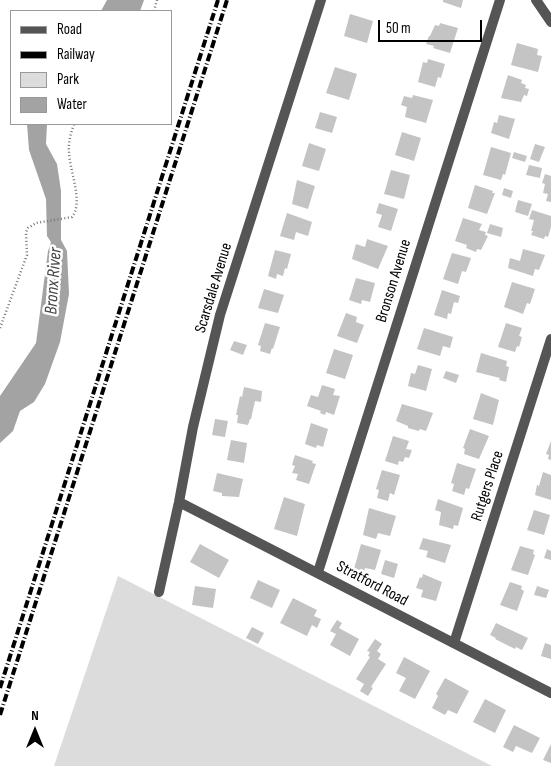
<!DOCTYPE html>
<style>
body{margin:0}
#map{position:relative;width:551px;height:766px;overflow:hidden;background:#fff;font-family:"Sofia Sans Condensed",sans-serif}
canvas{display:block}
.legend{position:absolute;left:10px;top:10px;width:162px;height:115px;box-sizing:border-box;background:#fff;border:1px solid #999;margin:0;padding:6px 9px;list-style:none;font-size:15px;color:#000}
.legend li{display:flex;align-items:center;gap:10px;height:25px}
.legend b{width:25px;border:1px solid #999}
.north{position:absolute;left:10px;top:706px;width:50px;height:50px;-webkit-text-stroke:4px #fff;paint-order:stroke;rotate:0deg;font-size:14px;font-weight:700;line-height:20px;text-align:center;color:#000}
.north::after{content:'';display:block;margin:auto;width:18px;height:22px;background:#000;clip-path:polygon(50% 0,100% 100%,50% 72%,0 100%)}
.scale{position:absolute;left:378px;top:20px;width:104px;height:22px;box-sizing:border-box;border:2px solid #000;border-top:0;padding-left:6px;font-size:15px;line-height:18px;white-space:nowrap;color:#000;-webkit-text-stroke:4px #fff;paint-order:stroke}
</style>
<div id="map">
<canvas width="551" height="766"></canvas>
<ul class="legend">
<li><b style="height:6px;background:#555"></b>Road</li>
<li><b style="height:6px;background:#000"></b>Railway</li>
<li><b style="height:14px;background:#dcdcdc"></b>Park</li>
<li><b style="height:14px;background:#a3a3a3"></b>Water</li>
</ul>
<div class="north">N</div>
<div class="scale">50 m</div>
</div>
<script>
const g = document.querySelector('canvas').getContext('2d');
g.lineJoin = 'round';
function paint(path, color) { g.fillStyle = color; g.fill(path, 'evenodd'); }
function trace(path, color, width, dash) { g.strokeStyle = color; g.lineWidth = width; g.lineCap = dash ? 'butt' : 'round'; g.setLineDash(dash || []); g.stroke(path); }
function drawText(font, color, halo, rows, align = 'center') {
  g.font = font + ' "Sofia Sans Condensed",sans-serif'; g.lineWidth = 5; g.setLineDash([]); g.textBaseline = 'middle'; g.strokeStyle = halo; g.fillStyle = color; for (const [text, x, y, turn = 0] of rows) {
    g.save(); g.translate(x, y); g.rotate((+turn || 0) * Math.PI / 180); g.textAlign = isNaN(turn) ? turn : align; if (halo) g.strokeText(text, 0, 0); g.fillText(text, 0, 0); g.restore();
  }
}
paint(new Path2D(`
 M 118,576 L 492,766 L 54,766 Z`), '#dcdcdc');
paint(new Path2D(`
 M 107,0 L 144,0 L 140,11 L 101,11 Z
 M 27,124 L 47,124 L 46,144 L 57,164 L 61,191 L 61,240 L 67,251 L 69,294 L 60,342 L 45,384 L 34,402 L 20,411 L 13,431 L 0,443 L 0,396 L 36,343 L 48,251 L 51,242 L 47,236 L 46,199 L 29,150 Z`), '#a3a3a3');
paint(new Path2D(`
 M 443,0 L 463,0 L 461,8 L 443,2 Z
 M 350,14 L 373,21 L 367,43 L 344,36 Z
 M 440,23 L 458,28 L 450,53 L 433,48 L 434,46 L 426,44 L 429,36 L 430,36 L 435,25 L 439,26 Z
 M 517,43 L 538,49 L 537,55 L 542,56 L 538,72 L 511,65 Z
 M 428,59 L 445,64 L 441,78 L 438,77 L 435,87 L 418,82 L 423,62 L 427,63 Z
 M 335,67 L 357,74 L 349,100 L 326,93 Z
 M 508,75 L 522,80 L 521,83 L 526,85 L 525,88 L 529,89 L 527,96 L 524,95 L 521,102 L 501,98 Z
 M 413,95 L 433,100 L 426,123 L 405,117 L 407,107 L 401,105 L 404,96 L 412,98 Z
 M 320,112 L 337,117 L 332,133 L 315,128 Z
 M 499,115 L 515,119 L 509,139 L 491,133 L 494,122 L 497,123 Z
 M 402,132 L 421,138 L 414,161 L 395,155 Z
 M 309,143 L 326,149 L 319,171 L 302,166 Z
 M 535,144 L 545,147 L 539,162 L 530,159 Z
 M 491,147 L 511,153 L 505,175 L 503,174 L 501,180 L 483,175 Z
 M 514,152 L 527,156 L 525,162 L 512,158 Z
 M 529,165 L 542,168 L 540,178 L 526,175 Z
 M 391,170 L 410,175 L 404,199 L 384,194 Z
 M 545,174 L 551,176 L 551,202 L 546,201 L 548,194 L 543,193 L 545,184 L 542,183 Z
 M 297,180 L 315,186 L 308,209 L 292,204 Z
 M 475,185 L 493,191 L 492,193 L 495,193 L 487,214 L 468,208 Z
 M 504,188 L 513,191 L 511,198 L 502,195 Z
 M 518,200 L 532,204 L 528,216 L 515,212 Z
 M 379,203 L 398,209 L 391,231 L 378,227 L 382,215 L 376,213 Z
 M 532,210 L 551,216 L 551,227 L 548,237 L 545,236 L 544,239 L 531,235 L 533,231 L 531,231 L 534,220 L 529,219 Z
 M 287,213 L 312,222 L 308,236 L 296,232 L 294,240 L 280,236 Z
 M 463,218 L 482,224 L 479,230 L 486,232 L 485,235 L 488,236 L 481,250 L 477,249 L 476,252 L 466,248 L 467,245 L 455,241 Z
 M 490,224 L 503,228 L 501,237 L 487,233 Z
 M 367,239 L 388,246 L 378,269 L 352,259 L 356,244 L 365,247 Z
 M 523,249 L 545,255 L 539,270 L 535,269 L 533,276 L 508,268 L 510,258 L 520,261 Z
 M 275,250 L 291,254 L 287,269 L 285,268 L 283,276 L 277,274 L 276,279 L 268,276 Z
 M 452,253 L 471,258 L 466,272 L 462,271 L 458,284 L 443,279 Z
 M 356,278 L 375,283 L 370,302 L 362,300 L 361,304 L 349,300 Z
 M 512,282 L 535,289 L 530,304 L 527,303 L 523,314 L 504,307 Z
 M 264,289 L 284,295 L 278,313 L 258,308 Z
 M 442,290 L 460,296 L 458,303 L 454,302 L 451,314 L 448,313 L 447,319 L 434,315 Z
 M 346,313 L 357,317 L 356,322 L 364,325 L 357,343 L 337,336 Z
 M 265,323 L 280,327 L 273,349 L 272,348 L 270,354 L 260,351 L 261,346 L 258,345 Z
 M 506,323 L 522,328 L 519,336 L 522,337 L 519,347 L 517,346 L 515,352 L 498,347 Z
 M 424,328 L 453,337 L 450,348 L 443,346 L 440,356 L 417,349 Z
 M 234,341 L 247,345 L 243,355 L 230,350 Z
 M 334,349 L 353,355 L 345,379 L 326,373 Z
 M 481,353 L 507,361 L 506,366 L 509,367 L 506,382 L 499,380 L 500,378 L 476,372 Z
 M 418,365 L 432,369 L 426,391 L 408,386 L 411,373 L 415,374 Z
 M 446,371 L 459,375 L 456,383 L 443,378 Z
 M 322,385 L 335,389 L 333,395 L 340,396 L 334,415 L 326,412 L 325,415 L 320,413 L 321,411 L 307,406 L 311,395 L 318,397 Z
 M 244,387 L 262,391 L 261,402 L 255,401 L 251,419 L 250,419 L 248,425 L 237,423 L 238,415 L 236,415 L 240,396 L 242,397 Z
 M 481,393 L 499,400 L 493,425 L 473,419 Z
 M 402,404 L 433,413 L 426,431 L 420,429 L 419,431 L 408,428 L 408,426 L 396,421 Z
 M 215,419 L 228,421 L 225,437 L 212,435 Z
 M 311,423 L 328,429 L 323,447 L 317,445 L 316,448 L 305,444 Z
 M 470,429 L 489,436 L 479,459 L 464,454 L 465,449 L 463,448 Z
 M 393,436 L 409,441 L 406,449 L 412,450 L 409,458 L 405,457 L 403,462 L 399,461 L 398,465 L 385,461 Z
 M 231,440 L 247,443 L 244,463 L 227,460 Z
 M 551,441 L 551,460 L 548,459 L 549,455 L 546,454 Z
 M 295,455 L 313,461 L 312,463 L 316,464 L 309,484 L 296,480 L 298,474 L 292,473 L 295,466 L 292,465 Z
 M 457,463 L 476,469 L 469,489 L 466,488 L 464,495 L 452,491 L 454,484 L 451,483 Z
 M 382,470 L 400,475 L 394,495 L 390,493 L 388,501 L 377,498 L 379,490 L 376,489 Z
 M 543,472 L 551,475 L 551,500 L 535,495 L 537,485 L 539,486 Z
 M 217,473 L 243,479 L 239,497 L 222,496 L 222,493 L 213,491 Z
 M 284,497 L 305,504 L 297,536 L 274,529 Z
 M 438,499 L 463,508 L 458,526 L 454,525 L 453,529 L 439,525 L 441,512 L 435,510 Z
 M 369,508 L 396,516 L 390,536 L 378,533 L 376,539 L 363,535 Z
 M 534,510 L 550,515 L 544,535 L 527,530 Z
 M 423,538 L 451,545 L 445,563 L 426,557 L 428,551 L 419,549 Z
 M 200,544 L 229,560 L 219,578 L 190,562 Z
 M 361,544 L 381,550 L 375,570 L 365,568 L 364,572 L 354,569 Z
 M 520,546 L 534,550 L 533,554 L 535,555 L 528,575 L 511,570 Z
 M 547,549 L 551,551 L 551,560 L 544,558 Z
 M 385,560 L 398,564 L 394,578 L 381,574 Z
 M 423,574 L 442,582 L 436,601 L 421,597 L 423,590 L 416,588 L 420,577 L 422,578 Z
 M 258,580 L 280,590 L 272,608 L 250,598 Z
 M 510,582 L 522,586 L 521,589 L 524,591 L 517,611 L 500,605 Z
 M 195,586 L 216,589 L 213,608 L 192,605 Z
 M 537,586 L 549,590 L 546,598 L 534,595 Z
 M 293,598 L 317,610 L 314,616 L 321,619 L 317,628 L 312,625 L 307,636 L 280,623 Z
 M 337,620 L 342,623 L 339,628 L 359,639 L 350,656 L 330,645 L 336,634 L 330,631 Z
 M 496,623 L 528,638 L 522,650 L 516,647 L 515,649 L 495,639 L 496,638 L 490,635 Z
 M 252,627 L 264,633 L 258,644 L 246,638 Z
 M 375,639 L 382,644 L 377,651 L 381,654 L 378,659 L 386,664 L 371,687 L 373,688 L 368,696 L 360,691 L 364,684 L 356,679 L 370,657 L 368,656 L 370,652 L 367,651 Z
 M 545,643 L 551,645 L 551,659 L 541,656 Z
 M 404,657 L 430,671 L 415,699 L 399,691 L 406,678 L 396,673 Z
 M 445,678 L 469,691 L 457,714 L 448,710 L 445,715 L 432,708 L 438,696 L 436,694 Z
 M 485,699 L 506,710 L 495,733 L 473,722 Z
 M 514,725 L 540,738 L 532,753 L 516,746 L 513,752 L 503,747 Z
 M 551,744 L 551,763 L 543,760 Z`), '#c4c4c4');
trace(new Path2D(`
 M 154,11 L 157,0
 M 0,328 L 27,255 L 26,232 L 28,228 L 36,223 L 72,217 C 84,202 69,170 69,151 C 68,142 71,133 74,124`), '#777', 2.5, [1, 2.5]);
trace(new Path2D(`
 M 536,0 L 551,22
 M 179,502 L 551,693
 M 318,572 L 500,0
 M 159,592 L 179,502 L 193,427 L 220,315 L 321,0
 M 454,643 L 551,339`), '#555', 10);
trace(new Path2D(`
 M 0,688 L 218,0
 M 0,715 L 227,0`), '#000', 4, [8, 2.5, 1, 2.5]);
drawText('16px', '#000', '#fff', [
 ["Bronson Avenue",394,281,-73],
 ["Scarsdale Avenue",214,288,-73],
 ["Rutgers Place",488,486,-72],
 ["Stratford Road",372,584,28]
]);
drawText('italic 18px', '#444', '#fff', [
 ["Bronx River",54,281,-86]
]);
</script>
